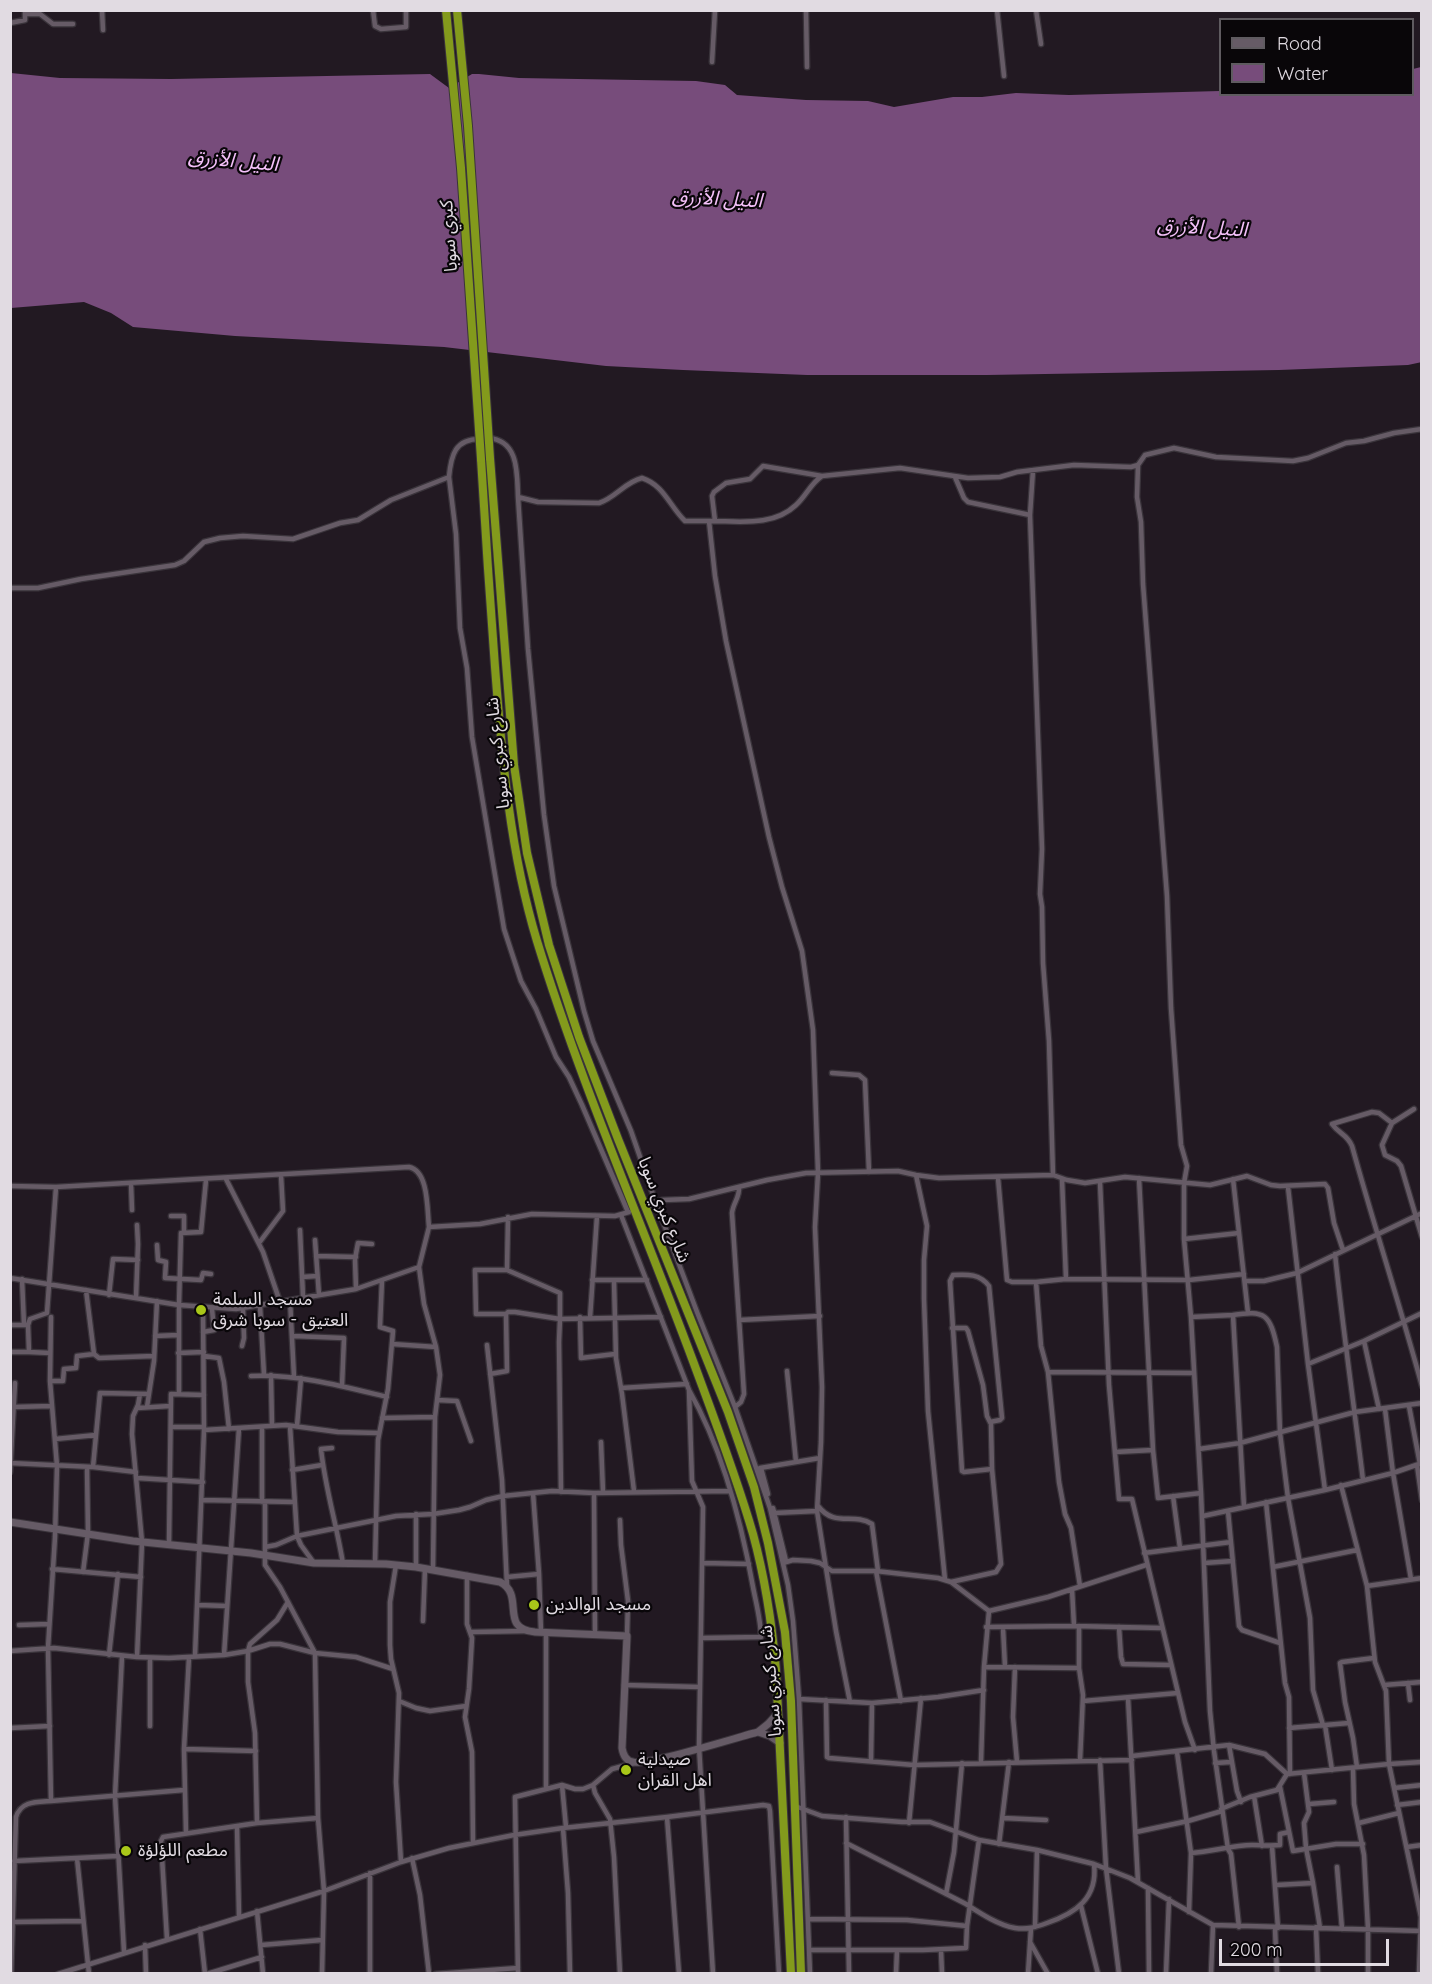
<!DOCTYPE html>
<meta charset="utf-8">
<style>
body{margin:0}
#map{position:relative;width:1432px;height:1984px;overflow:hidden;background:#221922;font-family:Quicksand,sans-serif}
canvas{display:block}
.frame{position:absolute;inset:0;border:12px solid #e1dbe2;pointer-events:none}
.legend{position:absolute;left:1219px;top:18px;width:195px;height:78px;box-sizing:border-box;background:#090609;border:2px solid #5f5b60;margin:0;padding:8px 10px;list-style:none;font-size:18px;color:#e1dbe2}
.legend li{display:flex;align-items:center;gap:12px;height:30px}
.legend b{width:30px;border:2px solid #5f5b60}
.scale{position:absolute;left:1219px;top:1939px;width:170px;height:27px;box-sizing:border-box;border:3px solid #e1dbe2;border-top:0;padding-left:8px;font-size:18px;line-height:21px;white-space:nowrap;color:#e1dbe2;-webkit-text-stroke:4px #090609;paint-order:stroke}
</style>
<div id="map">
<canvas width="1432" height="1984"></canvas>
<div class="frame"></div>
<ul class="legend">
<li><b style="height:8px;background:#665b66"></b>Road</li>
<li><b style="height:16px;background:#774c7b"></b>Water</li>
</ul>
<div class="scale">200 m</div>
</div>
<script>
const g = document.querySelector('canvas').getContext('2d');
g.lineJoin = 'round';
function paint(path, color) { g.fillStyle = color; g.fill(path, 'evenodd'); }
function trace(path, color, width, dash) { g.strokeStyle = color; g.lineWidth = width; g.lineCap = dash ? 'butt' : 'round'; g.setLineDash(dash || []); g.stroke(path); }
function drawText(font, color, halo, rows, align = 'center') {
  g.font = font + ' Quicksand,"Noto Sans Arabic",sans-serif'; g.lineWidth = 4.5; g.setLineDash([]); g.textBaseline = 'middle'; g.strokeStyle = halo; g.fillStyle = color; for (const [text, x, y, turn = 0] of rows) {
    g.save(); g.translate(x, y); g.rotate((+turn || 0) * Math.PI / 180); g.textAlign = isNaN(turn) ? turn : align; if (halo) g.strokeText(text, 0, 0); g.fillText(text, 0, 0); g.restore();
  }
}
paint(new Path2D(`
 M 1421,67 L 1422,362 L 1408,365 L 1279,370 L 987,375 L 807,375 L 683,370 L 606,366 L 444,347 L 235,336 L 133,327 L 111,313 L 84,302 L 11,308 L 11,73 L 60,78 L 171,79 L 430,74 L 449,88 L 472,74 L 479,74 L 519,78 L 696,81 L 725,85 L 737,95 L 806,100 L 868,101 L 894,107 L 953,97 L 982,97 L 1016,93 L 1069,95 L 1220,91 L 1220,94 L 1412,94 L 1413,69 Z`), '#774c7b');
const street = new Path2D(`
 M 102,10 L 103,30
 M 373,10 L 375,26 L 381,29 L 406,27 L 406,10
 M 806,10 L 807,67
 M 997,10 L 1004,76
 M 1036,10 L 1041,44
 M 26,14 L 40,14 L 53,24 L 73,24
 M 10,23 L 25,20 L 25,10
 M 712,62 L 715,10
 M 488,438 C 519,440 517,473 518,497 L 538,502 L 599,503 C 615,498 625,482 642,478 C 664,485 670,507 685,521 L 709,521
 M 1138,465 L 1137,497 L 1141,522 L 1143,584 L 1167,896 L 1171,1008 L 1181,1145 L 1187,1166 L 1184,1183 L 1184,1239 L 1191,1317 L 1201,1493 L 1210,1711 L 1214,1751 L 1228,1849 L 1231,1854 L 1239,1927
 M 1033,470 L 1030,515 L 1042,849 L 1040,894 L 1042,907 L 1043,963 L 1049,1041 L 1053,1175
 M 449,477 L 456,534 L 460,628 L 467,668 L 472,737 L 504,929 L 521,981 L 536,1009 L 556,1057 L 569,1077 L 582,1105 L 628,1212
 M 955,477 L 964,498 L 968,502 L 1030,515
 M 518,497 L 528,649 L 544,815 L 554,886 L 584,1011 L 593,1041 L 631,1131 L 656,1203 L 697,1312 L 735,1407 L 770,1508 L 788,1585 L 793,1621 L 799,1699 L 810,1974
 M 715,521 L 712,496 L 714,492 L 726,483 L 750,479 L 763,466 L 822,476
 M 10,588 L 38,588 L 81,579 L 175,565 L 184,561 L 204,542 L 220,538 L 243,536 L 293,539 L 340,523 L 358,520 L 391,500 L 449,477 C 451,455 455,439 480,439
 M 832,1073 L 859,1075 L 865,1080 L 869,1172
 M 1414,1109 L 1392,1123 L 1382,1145 L 1385,1155 L 1397,1161 L 1401,1166 L 1422,1237
 M 1392,1123 L 1379,1113 L 1372,1112 L 1332,1124 C 1339,1134 1347,1134 1352,1146 C 1374,1226 1400,1305 1422,1386
 M 916,1175 L 927,1226 L 924,1260 L 924,1299 L 928,1411 L 945,1580
 M 998,1178 L 1007,1280 L 1012,1282 L 1036,1282 L 1041,1346 L 1048,1372 L 1059,1482 L 1065,1514 L 1071,1528 L 1080,1586
 M 1139,1178 L 1153,1450
 M 226,1179 L 263,1252 L 280,1302
 M 1062,1179 L 1066,1279
 M 1233,1179 L 1248,1313
 M 1100,1182 L 1109,1385 L 1119,1499 L 1132,1499 L 1185,1722 L 1195,1750
 M 131,1183 L 132,1210
 M 10,1186 L 56,1187 L 409,1167 C 429,1171 427,1210 429,1227 L 480,1224 L 532,1214 L 615,1216 L 629,1212
 M 1288,1187 L 1308,1364 L 1325,1490
 M 645,1208 L 662,1200 L 689,1199 L 767,1180 L 806,1173 L 898,1171 L 916,1175 L 939,1178 L 1053,1175 L 1067,1180 L 1085,1183 L 1125,1177 L 1210,1185 L 1247,1176 L 1271,1185 L 1280,1186 L 1325,1184 L 1328,1188 L 1334,1223 L 1343,1250
 M 621,1215 L 689,1390 C 723,1450 741,1520 753,1587 C 756,1603 761,1621 761,1637 L 701,1638
 M 171,1216 L 184,1216 L 184,1232
 M 429,1227 L 419,1267 L 424,1304 L 436,1347 L 440,1375 L 435,1417 L 433,1569
 M 300,1230 L 303,1297
 M 1184,1239 L 1239,1233
 M 315,1240 L 319,1295
 M 259,1243 L 283,1211 L 281,1175
 M 157,1245 L 158,1260 L 166,1262 L 165,1278 L 201,1280 L 203,1273 L 211,1274
 M 1335,1254 C 1343,1330 1354,1405 1363,1480
 M 316,1256 L 356,1257
 M 507,1270 L 508,1217
 M 302,1277 L 317,1276
 M 10,1278 L 179,1305 L 236,1309 L 356,1289 L 419,1267
 M 22,1279 L 24,1325
 M 592,1280 L 647,1280
 M 614,1281 L 616,1358 L 622,1394 L 634,1491
 M 1245,1281 L 1264,1281 L 1297,1273 L 1422,1213
 M 1036,1282 L 1066,1279 L 1189,1280 L 1244,1274
 M 356,1289 L 355,1259 L 358,1243 L 372,1244
 M 86,1290 L 94,1354 L 99,1358 L 154,1356
 M 109,1295 L 113,1259 L 138,1260
 M 136,1298 L 138,1244 L 137,1225
 M 290,1300 L 294,1377
 M 260,1306 L 264,1375
 M 580,1317 L 581,1358 L 615,1354
 M 1191,1317 L 1233,1315
 M 590,1318 L 597,1216
 M 739,1320 L 820,1316
 M 10,1325 L 26,1325
 M 203,1332 L 214,1330 L 212,1309
 M 155,1336 L 178,1335
 M 293,1336 L 344,1338 L 342,1386
 M 1364,1341 L 1379,1409
 M 392,1344 L 436,1347
 M 487,1345 L 502,1480 L 507,1586
 M 242,1346 L 244,1338 L 243,1309
 M 10,1352 L 29,1352
 M 50,1353 L 29,1352 L 28,1325 L 30,1319 L 47,1313 L 56,1187
 M 178,1353 L 204,1352
 M 204,1356 L 219,1358 L 224,1382 L 229,1429
 M 1308,1364 L 1364,1341 L 1422,1313
 M 787,1371 L 796,1462
 M 1048,1372 L 1194,1373
 M 490,1374 L 507,1371 L 506,1314
 M 271,1375 L 272,1426
 M 251,1376 C 298,1374 342,1386 387,1397
 M 50,1381 L 63,1381 L 64,1369 L 76,1368 L 77,1356 L 94,1354
 M 621,1388 L 687,1384
 M 689,1390 L 692,1481 L 703,1507 L 699,1747 L 713,1974
 M 179,1393 L 179,1305 L 181,1233 L 201,1232 L 206,1180
 M 437,1400 L 457,1401 L 471,1441
 M 1409,1406 L 1420,1464
 M 13,1407 L 52,1406
 M 147,1407 L 154,1361 L 157,1301
 M 735,1407 L 741,1402 L 744,1394 L 732,1213 C 733,1203 740,1197 739,1187
 M 137,1408 L 170,1406
 M 1385,1409 L 1393,1473 L 1411,1579
 M 382,1418 L 435,1417
 M 990,1422 L 1000,1420 L 1002,1418 L 989,1286 C 980,1274 968,1274 953,1275 L 950,1281 L 962,1471 L 964,1472 L 992,1469
 M 290,1426 L 297,1536 L 301,1545 L 314,1563
 M 297,1426 L 301,1378
 M 171,1427 L 204,1427
 M 204,1430 L 286,1425 L 338,1432 L 379,1433
 M 55,1439 L 96,1435
 M 601,1442 L 603,1492
 M 332,1448 L 321,1449 C 325,1488 337,1526 343,1564
 M 1199,1449 L 1240,1443 L 1355,1412 L 1422,1403
 M 1115,1452 L 1153,1450 L 1158,1498 L 1201,1493
 M 10,1463 L 93,1467 L 136,1472
 M 1417,1465 L 1422,1500
 M 93,1467 L 100,1393 L 149,1394
 M 760,1468 L 820,1458
 M 761,1468 L 768,1494
 M 292,1470 L 322,1465
 M 10,1472 L 15,1383
 M 137,1478 L 203,1482
 M 1341,1485 L 1367,1586 L 1375,1662 L 1386,1691 L 1389,1764 L 1421,1917 L 1419,1974
 M 561,1492 L 559,1342 L 560,1319 L 515,1312 L 508,1312 L 506,1314 L 476,1314 L 475,1270 L 507,1270 L 560,1293 L 560,1319 L 661,1317
 M 594,1493 L 595,1634
 M 1173,1496 L 1180,1548
 M 202,1500 L 294,1502
 M 262,1502 L 262,1427
 M 265,1502 L 265,1565 L 280,1587 L 315,1653 L 318,1818 L 324,1891 L 322,1974
 M 1266,1502 L 1285,1683 L 1289,1697 L 1290,1774
 M 818,1506 C 835,1528 853,1512 872,1524 L 878,1571
 M 1244,1507 L 1233,1315 C 1265,1310 1270,1314 1277,1347 L 1280,1433 L 1288,1498 L 1310,1618 L 1313,1690 L 1323,1725
 M 773,1508 L 786,1561
 M 1228,1511 L 1239,1626 L 1242,1630 L 1280,1643
 M 774,1513 L 817,1511
 M 416,1514 L 416,1567
 M 1203,1516 L 1325,1490 L 1393,1473 L 1422,1463
 M 620,1520 L 621,1545 L 628,1601 L 627,1636
 M 169,1545 L 171,1394 L 204,1395
 M 265,1547 L 276,1545 L 297,1536 L 396,1516 L 433,1514 L 459,1510 L 470,1507 L 486,1500 L 503,1496 L 552,1491 L 594,1493 L 730,1491
 M 1144,1553 L 1231,1542
 M 703,1563 L 749,1564
 M 783,1563 L 793,1560 L 811,1561 L 820,1563 L 832,1571 L 876,1571 L 938,1578 L 951,1582 L 989,1611
 M 1204,1563 L 1233,1561
 M 375,1564 L 378,1440 L 388,1389 L 393,1331 L 380,1327 L 382,1280
 M 396,1565 L 390,1602 L 390,1645 L 391,1659 L 399,1693 L 396,1782 L 401,1862
 M 1273,1567 L 1357,1550
 M 52,1569 L 141,1577
 M 876,1571 L 901,1701
 M 83,1572 L 88,1533 L 87,1467
 M 539,1574 L 541,1632
 M 467,1575 L 467,1624 L 472,1638 L 469,1689 L 465,1717 L 472,1752 L 473,1843
 M 507,1577 L 539,1574 L 533,1493
 M 951,1582 L 996,1572 L 1001,1564 L 992,1469 L 991,1424 L 987,1416 L 983,1385 L 968,1331 L 966,1328 L 952,1328
 M 1367,1586 L 1422,1578
 M 1072,1589 L 1074,1626 L 1162,1628
 M 198,1605 L 227,1606
 M 989,1611 L 1048,1597 L 1146,1565
 M 423,1621 L 425,1568
 M 19,1625 L 49,1624
 M 986,1627 L 1074,1626
 M 1119,1627 L 1121,1657 L 1123,1664 L 1171,1665
 M 1003,1628 L 1005,1667
 M 471,1632 L 527,1631
 M 10,1651 L 54,1648 L 137,1657 L 169,1658 L 224,1655 L 248,1651 L 270,1644 L 280,1644 L 315,1653 L 356,1657 L 393,1669
 M 109,1655 L 118,1574
 M 224,1655 L 239,1428
 M 122,1656 L 115,1796 L 124,1952
 M 195,1656 L 204,1430 L 203,1308
 M 137,1657 L 142,1542 L 132,1434 L 133,1416 L 138,1405 L 140,1394
 M 150,1658 L 150,1726
 M 984,1667 L 1079,1668 L 1079,1626
 M 1015,1667 L 1013,1717 L 1017,1762
 M 1079,1668 L 1083,1695 L 1080,1761
 M 1408,1683 L 1410,1700
 M 624,1685 L 700,1687
 M 1384,1685 L 1422,1682
 M 1128,1698 L 1138,1882
 M 799,1699 L 872,1703 L 938,1697 L 984,1690
 M 826,1700 L 827,1757 L 829,1758 L 914,1765 L 1132,1760
 M 399,1701 L 416,1708 L 430,1711 L 466,1706
 M 1083,1701 L 1178,1693
 M 850,1702 L 836,1631 L 817,1511 L 821,1442 L 822,1387 L 815,1227 L 818,1173 L 813,1030 L 802,951 L 782,887 L 769,837 L 726,641 L 715,576 L 709,521 C 739,521 773,527 796,505 C 806,496 811,483 822,476 L 900,468 L 968,478 L 1000,477 L 1017,472 L 1074,465 L 1131,467 L 1138,465 L 1145,455 L 1174,448 L 1216,457 L 1293,461 L 1308,458 L 1346,443 L 1364,441 L 1394,433 L 1422,429
 M 1325,1725 L 1332,1770
 M 10,1728 L 50,1726
 M 1289,1728 L 1349,1723
 M 1229,1745 L 1237,1791 L 1241,1802
 M 184,1749 L 256,1751
 M 1177,1752 L 1191,1853 L 1189,1912
 M 1132,1756 L 1229,1745 L 1265,1754 L 1287,1774
 M 871,1760 L 872,1703
 M 1100,1760 L 1106,1868 L 1119,1974
 M 981,1762 L 984,1667 L 989,1611
 M 1215,1763 L 1231,1762
 M 1357,1767 L 1353,1738 L 1345,1702 L 1340,1663 L 1342,1662 L 1374,1658
 M 1353,1768 L 1354,1804 L 1364,1855 L 1368,1929 L 1368,1974
 M 1304,1773 L 1309,1812 L 1304,1823 L 1306,1848 L 1313,1883 L 1320,1928
 M 562,1785 L 566,1827
 M 593,1785 L 595,1793 L 610,1819 L 614,1857 L 620,1974
 M 1280,1787 L 1293,1851 L 1336,1844 L 1363,1844
 M 546,1788 L 546,1632
 M 1394,1788 L 1422,1785
 M 1254,1796 L 1262,1846
 M 51,1801 L 184,1790
 M 1309,1804 L 1334,1802
 M 1397,1805 L 1422,1802
 M 795,1806 L 822,1816 L 902,1822 L 930,1822 L 979,1840 L 1037,1850 L 1094,1864 L 1130,1878 L 1213,1925 L 1422,1931
 M 1221,1809 L 1250,1797 L 1277,1790 L 1287,1774 L 1389,1764 L 1422,1762
 M 667,1817 L 679,1974
 M 846,1817 L 849,1974
 M 1003,1818 L 1046,1820
 M 257,1823 L 255,1733 L 248,1682 L 248,1651 L 250,1644 L 277,1620 L 288,1602
 M 909,1823 L 921,1698
 M 1359,1823 L 1399,1813
 M 237,1826 L 239,1916
 M 563,1828 L 568,1893 L 570,1974
 M 1136,1832 L 1188,1821 L 1222,1811
 M 186,1833 L 184,1749 L 189,1657
 M 846,1843 L 966,1904 C 980,1913 998,1925 1015,1928 C 1027,1930 1036,1927 1047,1923 C 1076,1913 1098,1898 1094,1864
 M 999,1844 L 1009,1762
 M 1272,1846 L 1278,1928
 M 1407,1847 L 1422,1845
 M 1191,1853 C 1211,1852 1233,1845 1252,1845 C 1262,1845 1270,1846 1280,1845 L 1280,1834 L 1289,1832
 M 77,1858 L 89,1974
 M 412,1858 L 420,1895 L 429,1974
 M 14,1861 L 118,1856
 M 1337,1867 L 1342,1929
 M 1276,1885 L 1313,1883
 M 1148,1888 L 1149,1974
 M 946,1894 L 954,1852 L 962,1763
 M 1081,1906 L 1098,1974
 M 257,1911 L 263,1974
 M 808,1919 L 907,1920 L 967,1926
 M 12,1922 L 83,1921
 M 1035,1927 L 1037,1850
 M 1316,1927 L 1318,1974
 M 1275,1928 L 1277,1974
 M 200,1929 L 205,1974
 M 167,1939 L 161,1841 L 163,1837 L 257,1823 L 318,1818
 M 1030,1942 L 1048,1974
 M 145,1945 L 146,1974
 M 261,1945 L 322,1940
 M 809,1950 L 923,1950 L 966,1948 L 967,1926 L 979,1840
 M 941,1950 L 942,1974
 M 11,1974 L 16,1817 C 21,1801 36,1802 51,1801 L 48,1648 L 55,1537 L 57,1466 L 50,1381 L 51,1317
 M 58,1974 L 324,1891 L 401,1862 L 449,1848 L 514,1835 L 563,1828 L 667,1817 L 763,1805 L 769,1806 L 770,1811 L 779,1974
 M 207,1974 L 262,1957
 M 370,1974 L 370,1873
 M 436,1974 L 518,1968
 M 518,1974 L 515,1797 L 562,1785 L 575,1789 L 583,1789 L 593,1785 L 612,1769 L 634,1763
 M 896,1974 L 897,1950
 M 1028,1974 L 1031,1928
 M 1166,1974 L 1169,1899
 M 1211,1974 L 1213,1925`);
const secondary = new Path2D(`
 M 10,1522 L 133,1541 L 251,1553 L 314,1563 L 386,1564 L 416,1567 L 500,1582 C 526,1595 498,1629 535,1632 L 627,1636 L 622,1748 C 623,1754 625,1761 633,1762 C 647,1766 738,1737 758,1732 L 768,1724 L 778,1713
 M 758,1732 L 770,1736 L 780,1743`);
const highway = new Path2D(`
 M 490,458 L 514,765 L 527,853 L 549,945 L 579,1037 L 618,1139 L 728,1412 L 754,1487 L 768,1543 L 785,1632 L 791,1701 L 801,1974
 M 481,459 C 485,528 490,598 495,667 C 502,758 510,852 537,941 C 581,1084 641,1221 693,1361 C 714,1418 736,1475 753,1534 C 765,1578 772,1624 776,1670 L 791,1974`);
trace(street, '#3a343b', 7);
trace(secondary, '#3a343b', 9);
trace(highway, '#3a343b', 10);
trace(street, '#665b66', 4.5);
trace(secondary, '#665b66', 7);
trace(highway, '#839a1c', 8);
const highwayBridge = new Path2D(`
 M 446,10 L 461,168 L 481,459
 M 457,10 L 468,126 L 490,458`);
trace(highwayBridge, '#3a343b', 10, []);
trace(highwayBridge, '#839a1c', 8);
for (const [x, y, r, color] of [
 [201,1310,6,"#a9c719"],
 [534,1605,6,"#a9c719"],
 [626,1770,6,"#a9c719"],
 [126,1851,6,"#a9c719"]
]) { const dot = new Path2D(); dot.arc(x, y, r, 0, 2 * Math.PI); g.fillStyle = color; g.fill(dot); trace(dot, '#090609', 2); }
drawText('18px', '#e1dbe2', '#090609', [
 ["كبري سوبا",449,236,-94],
 ["شارع كبري سوبا",498,753,-96],
 ["شارع كبري سوبا",664,1210,68],
 ["شارع كبري سوبا",771,1681,-95]
]);
drawText('18px', '#e1dbe2', '#090609', [
 ["مسجد السلمة",213,1300],
 ["العتيق - سوبا شرق",213,1321],
 ["مسجد الوالدين",546,1605],
 ["صيدلية",638,1760],
 ["اهل القران",638,1781],
 ["مطعم اللؤلؤة",138,1851]
], 'left');
drawText('italic 20px', '#f5c1fa', '#090609', [
 ["النيل الأزرق",233,161,5],
 ["النيل الأزرق",717,199,3],
 ["النيل الأزرق",1202,228,3]
]);
</script>
